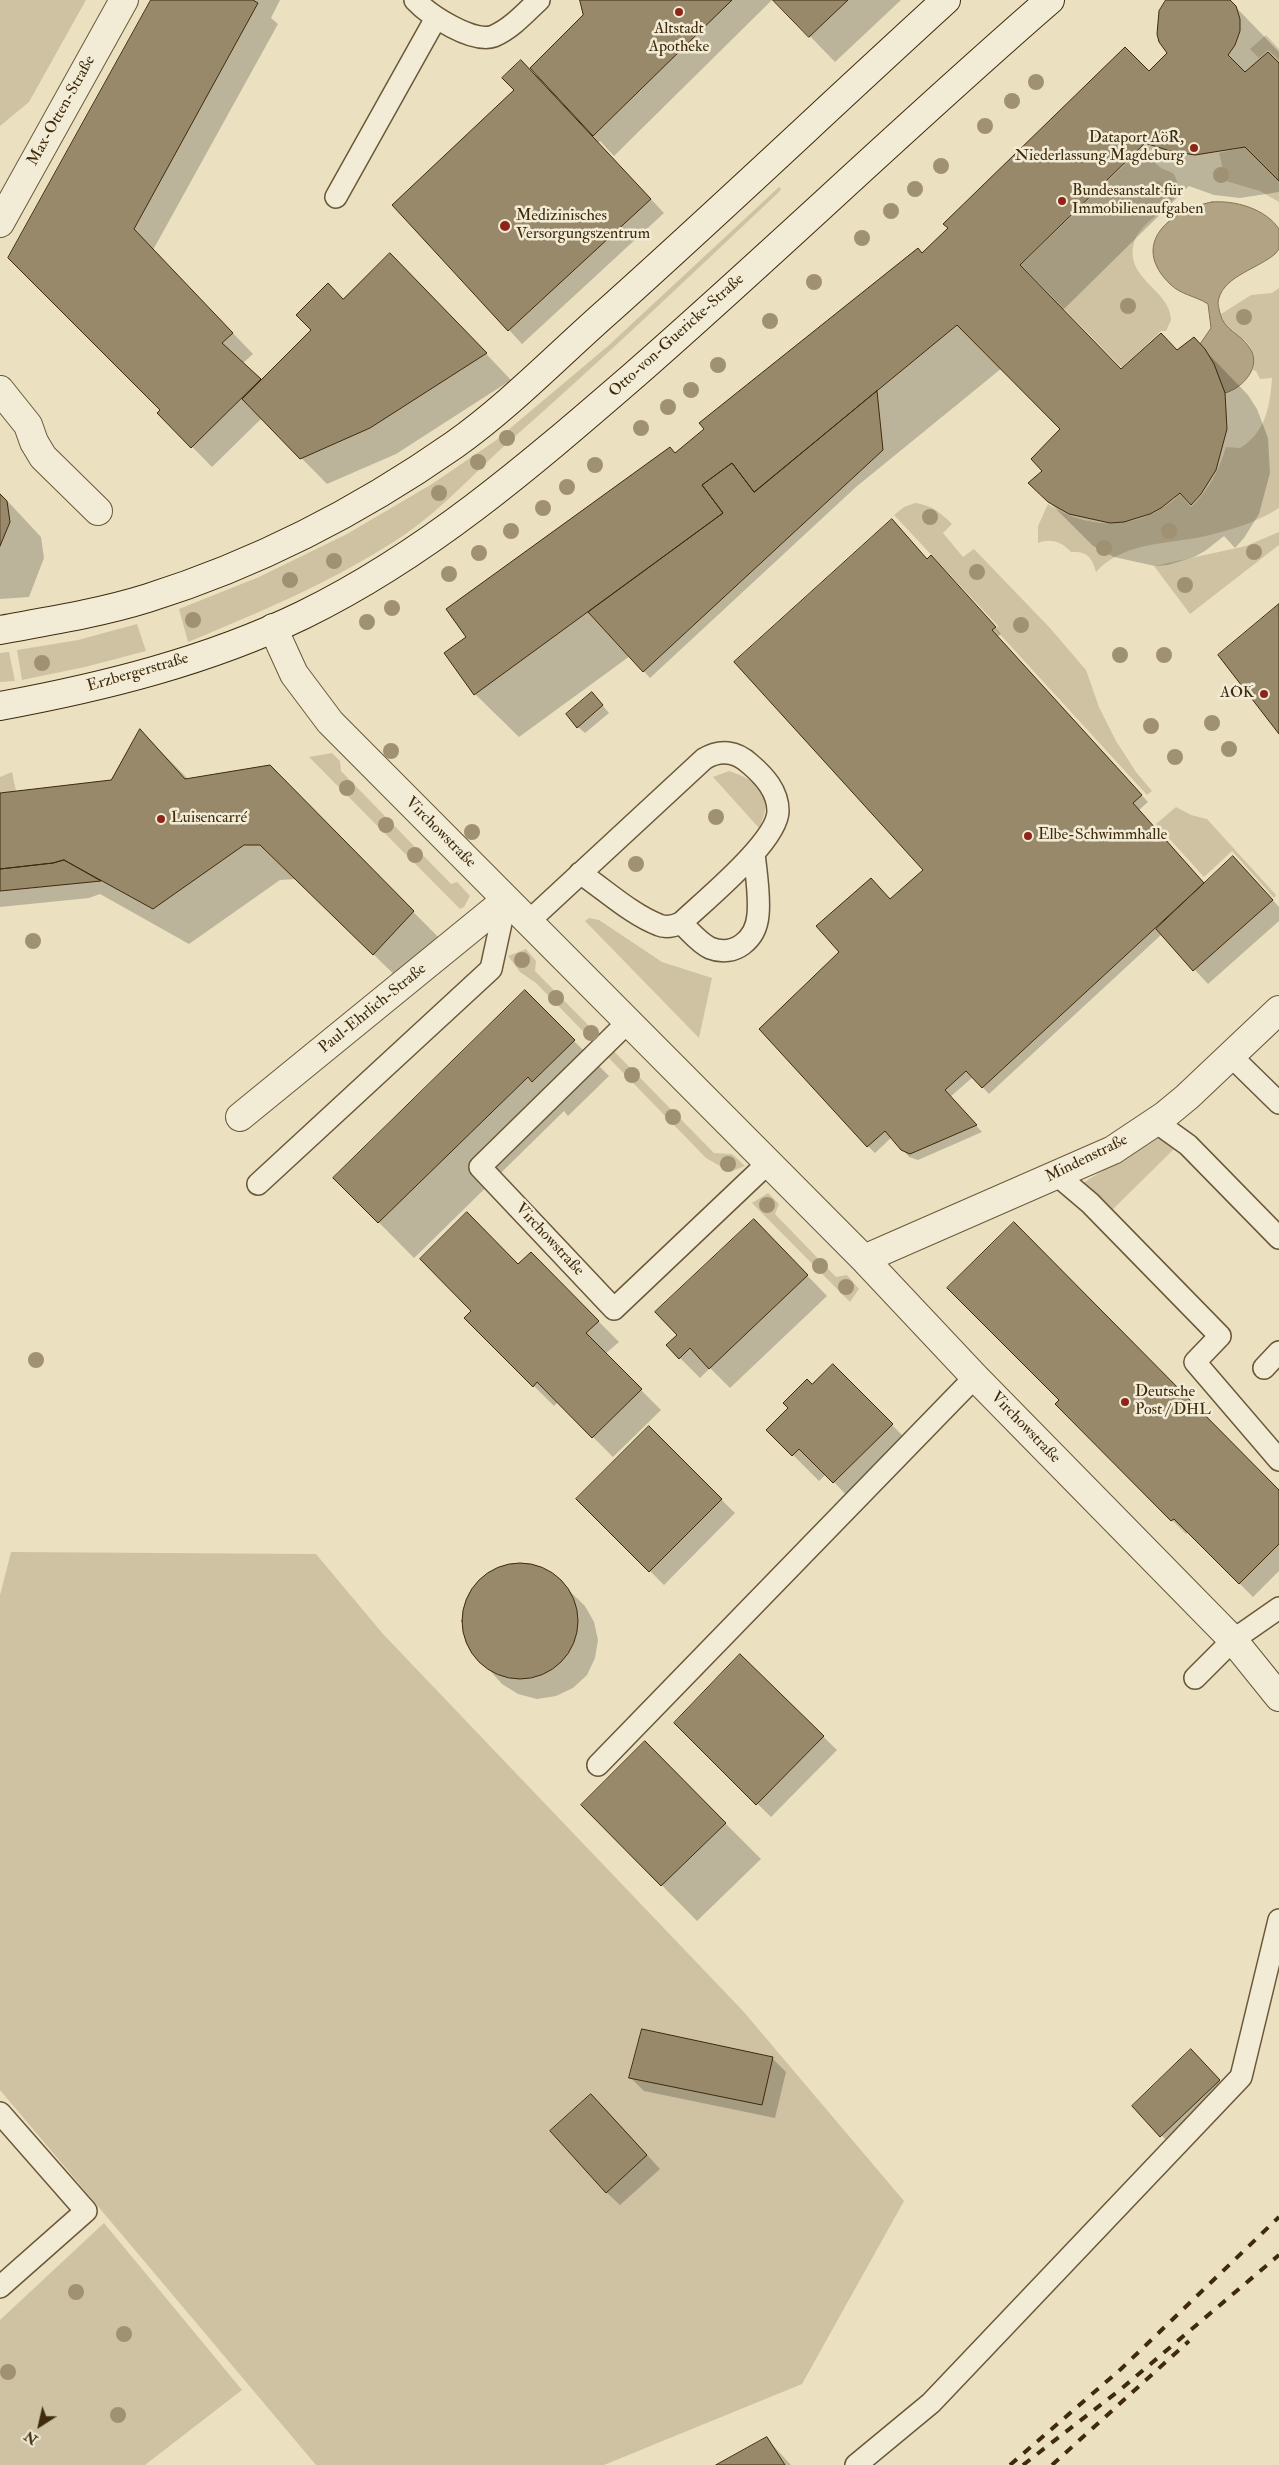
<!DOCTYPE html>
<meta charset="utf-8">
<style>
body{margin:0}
#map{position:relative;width:1279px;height:2465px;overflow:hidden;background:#ebe1c1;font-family:"IM FELL Double Pica",serif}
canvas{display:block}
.north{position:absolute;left:15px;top:2400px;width:50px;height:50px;-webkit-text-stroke:4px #f2ecd7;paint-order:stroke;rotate:215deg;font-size:14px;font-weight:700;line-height:20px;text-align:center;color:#3f2a0c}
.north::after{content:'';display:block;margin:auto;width:18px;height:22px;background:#3f2a0c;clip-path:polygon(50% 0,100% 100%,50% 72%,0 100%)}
</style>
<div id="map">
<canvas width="1279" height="2465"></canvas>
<div class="north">N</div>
</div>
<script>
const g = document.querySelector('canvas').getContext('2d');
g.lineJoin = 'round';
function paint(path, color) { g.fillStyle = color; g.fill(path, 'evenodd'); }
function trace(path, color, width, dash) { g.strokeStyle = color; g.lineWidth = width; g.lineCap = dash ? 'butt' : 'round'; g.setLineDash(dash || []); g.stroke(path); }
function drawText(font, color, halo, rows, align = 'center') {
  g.font = font + ' "IM FELL Double Pica",serif'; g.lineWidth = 5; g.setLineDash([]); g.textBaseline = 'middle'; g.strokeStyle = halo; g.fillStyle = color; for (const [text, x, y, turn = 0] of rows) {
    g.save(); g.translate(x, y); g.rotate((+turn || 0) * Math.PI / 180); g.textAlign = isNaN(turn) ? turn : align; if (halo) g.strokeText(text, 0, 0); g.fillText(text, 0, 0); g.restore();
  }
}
paint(new Path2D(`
 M 0,0 L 86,0 L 29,102 L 0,126 Z
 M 1266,35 L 1279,49 L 1279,60 L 1268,50 L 1259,58 L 1250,49 Z
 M 1245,147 L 1279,181 L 1279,202 L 1260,191 L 1226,181 L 1219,153 Z
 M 1140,150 L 1161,168 L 1173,173 C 1193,204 1141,215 1134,243 C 1124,279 1171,290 1171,320 L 1166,331 L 1161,331 L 1122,368 L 1021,265 Z
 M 779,187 L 781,189 L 779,192 C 690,276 602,360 511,440 C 476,471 445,506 407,533 C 339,579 263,611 188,642 L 179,609 L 259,577 L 347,534 L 432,484 L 495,441 L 608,346 Z
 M 1279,288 L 1279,508 C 1254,524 1225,532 1196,538 C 1161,544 1121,544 1096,572 C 1092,557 1087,551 1071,552 C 1062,542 1051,538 1038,543 L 1038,526 L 1048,504 C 1089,532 1144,530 1180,494 L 1191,507 C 1209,490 1219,470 1226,447 L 1240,448 C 1266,432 1270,406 1272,378 L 1260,379 L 1256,371 L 1253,370 C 1258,331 1228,342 1221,314 L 1251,295 L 1272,293 Z
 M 915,503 C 931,505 940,512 952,524 L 943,533 L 963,557 L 974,549 L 1050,628 L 1086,670 L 1099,707 L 1116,741 L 1136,772 L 1152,791 L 1147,795 L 995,629 L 998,626 L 894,515 L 904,507 Z
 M 1279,532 L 1279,545 L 1190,614 L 1154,566 L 1246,546 Z
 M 137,624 L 146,651 L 85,667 L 22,680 L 17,650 L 78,640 Z
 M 9,652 L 15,681 L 0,682 L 0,653 Z
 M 332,753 L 340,761 L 341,771 L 451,884 L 457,882 L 470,896 L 464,907 L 460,909 L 309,757 Z
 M 729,771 C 760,781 775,796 759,828 L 713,777 Z
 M 12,772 L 16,791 L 0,793 L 0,777 Z
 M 1176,807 L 1191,815 L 1207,819 L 1276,895 L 1274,898 L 1232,851 L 1204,877 L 1156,824 Z
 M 589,918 L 599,920 L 662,962 L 712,978 L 699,1038 L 585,921 Z
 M 526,949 L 536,961 L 535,971 L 714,1153 L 732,1154 L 745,1166 L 730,1172 L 706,1158 L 536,983 L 520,972 L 508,956 Z
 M 1159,1135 L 1174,1149 L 1110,1212 L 1083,1183 Z
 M 768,1193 L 779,1204 L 775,1214 L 836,1277 L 847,1275 L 859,1289 L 850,1302 L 752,1203 Z
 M 11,1552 L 316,1554 L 383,1634 L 743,2011 L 904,2201 L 802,2384 L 604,2465 L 316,2465 L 0,2090 L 0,1595 Z
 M 104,2223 L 242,2390 L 145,2465 L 0,2465 L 0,2320 Z`), '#cec2a2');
const water = new Path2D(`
 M 1212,202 C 1235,200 1266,209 1279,229 L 1279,249 L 1275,254 C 1259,268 1225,276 1219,298 C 1217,303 1219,308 1220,313 C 1224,331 1240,333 1249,347 C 1263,366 1243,388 1225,393 L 1214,364 L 1200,344 L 1211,328 L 1208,304 C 1196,296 1181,295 1170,284 C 1129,244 1170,210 1212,202 Z`);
paint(water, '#b1a383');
trace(water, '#837353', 1);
paint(new Path2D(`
 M 153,0 L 280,0 L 271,18 L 278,24 L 153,250 L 253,354 L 242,364 L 261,382 L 344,300 L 416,280 L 511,380 L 396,454 L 327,484 L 262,418 L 212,467 L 159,413 L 162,410 L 10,257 Z
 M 580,0 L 772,0 L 614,156 L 600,141 L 598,143 L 664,213 L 522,344 L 394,205 L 538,75 L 584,15 Z
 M 775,0 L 901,0 L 835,62 Z
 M 1169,0 L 1229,0 L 1279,52 L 1279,192 L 1240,198 L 1214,195 L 1189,186 L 1063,310 L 1122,370 L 1178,351 L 1194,339 L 1248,395 L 1257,409 L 1268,438 L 1270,473 L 1259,514 L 1244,538 L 1235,548 L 1224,536 L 1205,551 L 1194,557 L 1168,565 L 1155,566 L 1114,557 L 1093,546 L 1030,483 L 1043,471 L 1062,429 L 1002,368 L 856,487 L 650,678 L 630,656 L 519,737 L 475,694 L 468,637 L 676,454 L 1149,73 L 1169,53 Z
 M 0,493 L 41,537 L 44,558 L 29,597 L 0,599 Z
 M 928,560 L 937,563 L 1001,634 L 997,637 L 1148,802 L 1139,810 L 1205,884 L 1247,871 L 1279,907 L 1279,921 L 1208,984 L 1162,934 L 989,1094 L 973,1077 L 950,1097 L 982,1132 L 918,1160 L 909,1157 L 892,1137 L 875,1153 L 868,1146 L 841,952 L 890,900 L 925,870 Z
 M 598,700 L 609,713 L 585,733 L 578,727 Z
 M 141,731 L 188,779 L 269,766 L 449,948 L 409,989 L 296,879 L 280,880 L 189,944 L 100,894 L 89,898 L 0,907 L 0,794 L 111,781 Z
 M 525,992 L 609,1076 L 568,1116 L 564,1111 L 414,1258 L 335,1178 Z
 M 774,1241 L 827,1296 L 730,1388 L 710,1368 L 700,1378 L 680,1358 Z
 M 531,1253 L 619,1342 L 605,1354 L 661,1410 L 613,1457 L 558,1402 L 554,1406 L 466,1318 Z
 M 833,1366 L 918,1451 L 860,1509 L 826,1474 L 819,1481 L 768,1430 Z
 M 1057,1404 L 1279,1491 L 1279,1571 L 1253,1597 L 1188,1532 L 1186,1534 Z
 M 649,1428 L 735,1513 L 664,1585 L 578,1499 Z
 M 515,1564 L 534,1565 L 551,1573 L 585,1606 L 594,1622 L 598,1640 L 595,1658 L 587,1675 L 573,1688 L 556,1696 L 537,1699 L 518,1694 L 502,1684 L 469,1647 L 463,1630 L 464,1610 L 470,1592 L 482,1578 L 497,1568 Z
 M 740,1656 L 837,1750 L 771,1817 L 675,1723 Z
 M 645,1743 L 761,1859 L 697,1921 L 583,1805 Z
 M 772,2058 L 786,2072 L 775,2118 L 644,2091 L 630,2077 Z
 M 1198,2058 L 1226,2088 L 1168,2142 L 1133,2106 Z
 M 605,2109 L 660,2169 L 620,2205 L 606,2192 Z
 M 767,2439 L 791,2465 L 719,2465 Z`), '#0003');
const building = new Path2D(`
 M 151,0 L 253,0 L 258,3 L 134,229 L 233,333 L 222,343 L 261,379 L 191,448 L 157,413 L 160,410 L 8,258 Z
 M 580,0 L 732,0 L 593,136 L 530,68 L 583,15 Z
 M 773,0 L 848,0 L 809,37 Z
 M 1166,0 L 1230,0 L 1236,6 L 1240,19 L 1240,31 L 1235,45 L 1228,55 L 1245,72 L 1268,52 L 1279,63 L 1279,181 L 1245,147 L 1195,155 L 1170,151 L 1145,143 L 1020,265 L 1121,369 L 1161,333 L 1177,350 L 1194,337 L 1205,349 L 1214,364 L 1225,393 L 1227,429 L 1216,470 L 1201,494 L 1191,505 L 1180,493 L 1161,508 L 1150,514 L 1124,522 L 1110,523 L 1069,514 L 1048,502 L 1028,483 L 1042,471 L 1031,459 L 1060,429 L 957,325 L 754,492 L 732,463 L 702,485 L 723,513 L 474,695 L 444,653 L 466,637 L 446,609 L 670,447 L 675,453 L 704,429 L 699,423 L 918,248 L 922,253 L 948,228 L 943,224 L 1125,47 L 1149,71 L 1167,53 L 1159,42 L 1157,34 L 1159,11 Z
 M 521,60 L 651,199 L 508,331 L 392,205 L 514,90 L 502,78 Z
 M 390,253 L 487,353 L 370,428 L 300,459 L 242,399 L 311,330 L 296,315 L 328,283 L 343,299 Z
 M 877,391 L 883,450 L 643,672 L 588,612 L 723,513 L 702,485 L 732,463 L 754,492 Z
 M 0,494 L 7,501 L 10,522 L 0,546 Z
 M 892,519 L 927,559 L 931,555 L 996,627 L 992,630 L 1142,795 L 1133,803 L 1204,883 L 982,1088 L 966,1071 L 945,1090 L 977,1125 L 910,1154 L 901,1150 L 885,1131 L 867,1147 L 759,1029 L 839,952 L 816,926 L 871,878 L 890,899 L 923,870 L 734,662 Z
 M 1279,604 L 1279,734 L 1218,655 Z
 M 592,692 L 603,705 L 577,728 L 566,714 Z
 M 140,729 L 185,779 L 270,765 L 414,911 L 373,955 L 260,845 L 244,845 L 153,909 L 64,860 L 53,863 L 0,869 L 0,793 L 111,780 Z
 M 1233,856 L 1273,900 L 1193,971 L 1156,929 Z
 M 64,860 L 101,881 L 0,891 L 0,869 L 53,863 Z
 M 525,990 L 575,1040 L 532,1082 L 528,1077 L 378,1223 L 333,1178 Z
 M 467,1212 L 518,1264 L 531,1252 L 599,1321 L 586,1333 L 642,1389 L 592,1438 L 537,1382 L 533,1387 L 464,1318 L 471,1311 L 420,1259 Z
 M 754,1219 L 808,1275 L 709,1369 L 690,1348 L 679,1359 L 666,1345 L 677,1335 L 655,1312 Z
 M 1014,1222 L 1279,1490 L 1279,1544 L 1239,1584 L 1174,1519 L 1171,1521 L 1055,1404 L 1059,1400 L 947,1288 Z
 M 833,1364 L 893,1424 L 833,1483 L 799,1449 L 792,1456 L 766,1430 L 788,1408 L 783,1403 L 807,1379 L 812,1384 Z
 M 649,1426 L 722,1499 L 649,1572 L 576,1499 Z
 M462 1621a58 58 0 1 1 116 0a58 58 0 1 1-116 0Z
 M 740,1654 L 824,1736 L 756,1805 L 674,1723 Z
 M 645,1741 L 726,1823 L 661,1886 L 581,1805 Z
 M 642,2029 L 773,2057 L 762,2105 L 629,2078 Z
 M 1191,2049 L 1220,2080 L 1160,2137 L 1132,2106 Z
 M 591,2094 L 647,2155 L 606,2193 L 550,2131 Z
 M 767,2437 L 785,2465 L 716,2465 Z`);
paint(building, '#98896a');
trace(building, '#3f2a0c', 1);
const lane = new Path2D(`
 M 415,0 C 429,15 473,44 494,36 C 512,28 525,13 539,0
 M 336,197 L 436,18
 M 528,922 L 704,759 C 720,749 736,751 750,764 C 764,776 778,791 778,811 C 778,841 704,901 681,923 C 674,926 666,928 659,925 C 632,915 604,889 580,873
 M 681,923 C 690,931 699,943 710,948 C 735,958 756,939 758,915 C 760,895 756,873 754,853
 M 627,1023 L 480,1167 L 614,1309 L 768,1163
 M 1232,1057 L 1279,1103
 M 1156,1122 L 1188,1145 L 1279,1238
 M 1057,1175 L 1090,1203 L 1220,1336 L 1195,1362 L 1279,1460
 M 258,1184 L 491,969 L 506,900
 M 1264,1368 L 1279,1352
 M 1195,1678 L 1233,1640 L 1279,1608
 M 598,1765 L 975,1377
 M 0,2113 L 86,2211 L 0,2287
 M 856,2465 L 931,2403 L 1241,2077 L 1279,1920`);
const street = new Path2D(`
 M 0,223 L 124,0
 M 0,390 L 28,425 L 34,442 L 43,457 L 98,511
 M 273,628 L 294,674 L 330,722 L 864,1259 L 975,1377 L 1233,1640 L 1279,1697
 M 240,1117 L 506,900
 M 864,1259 L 1113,1150 L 1164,1116 L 1187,1097 L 1279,1010`);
const secondary = new Path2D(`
 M 0,630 C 49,621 100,613 148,598 C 256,564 361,510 454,445 C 509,406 557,356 608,311 C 722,209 833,103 946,0
 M 0,706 C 103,687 208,661 303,615 C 426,555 529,466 632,377 C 773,254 908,123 1050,0`);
trace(lane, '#6a5839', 24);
trace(street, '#6a5839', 30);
trace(secondary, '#3f2a0c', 30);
trace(lane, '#f2ecd7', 21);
trace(street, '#f2ecd7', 28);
trace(secondary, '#f2ecd7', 28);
trace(new Path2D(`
 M 1010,2465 L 1121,2369 L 1279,2217
 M 1023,2465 L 1121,2389 L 1279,2255
 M 1052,2465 L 1189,2341`), '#3f2a0c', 4, [9, 9]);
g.fillStyle = '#a09172';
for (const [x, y] of [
 [1036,82],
 [1012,101],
 [985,126],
 [941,166],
 [1221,175],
 [915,189],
 [1157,189],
 [891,211],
 [862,238],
 [814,282],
 [1128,306],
 [1244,317],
 [770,321],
 [718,365],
 [691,390],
 [668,407],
 [641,428],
 [507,438],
 [478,462],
 [595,465],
 [567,487],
 [439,493],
 [543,508],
 [930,517],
 [511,531],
 [1169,531],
 [1104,548],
 [1254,552],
 [479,553],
 [334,561],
 [977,572],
 [449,574],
 [290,580],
 [1185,585],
 [392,608],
 [193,620],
 [367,622],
 [1021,625],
 [1120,655],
 [1164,655],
 [42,663],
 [1212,723],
 [1151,726],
 [1229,749],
 [391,751],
 [1175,757],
 [347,788],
 [716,817],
 [386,825],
 [472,832],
 [415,855],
 [636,864],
 [33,941],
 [522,960],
 [556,998],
 [591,1033],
 [632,1075],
 [673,1117],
 [728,1164],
 [767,1205],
 [820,1266],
 [846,1287],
 [36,1360],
 [76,2292],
 [124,2334],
 [8,2372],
 [118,2415]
]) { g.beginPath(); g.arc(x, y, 8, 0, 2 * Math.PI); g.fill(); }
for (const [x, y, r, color] of [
 [679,12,5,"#8f2418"],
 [1194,148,5,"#8f2418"],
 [1062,201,5,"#8f2418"],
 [505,226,6,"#8f2418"],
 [1264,694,5,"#8f2418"],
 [161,819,5,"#8f2418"],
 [1028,836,5,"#8f2418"],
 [1125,1402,5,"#8f2418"]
]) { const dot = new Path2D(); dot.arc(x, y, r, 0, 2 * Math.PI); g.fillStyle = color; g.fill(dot); trace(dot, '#f2ecd7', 2); }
drawText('16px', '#3f2a0c', '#f2ecd7', [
 ["Altstadt",679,30,"center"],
 ["Apotheke",679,48,"center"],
 ["Dataport AöR,",1184,139,"right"],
 ["Niederlassung Magdeburg",1184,157,"right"],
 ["Bundesanstalt für",1072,192],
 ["Immobilienaufgaben",1072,210],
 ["Medizinisches",516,217],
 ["Versorgungszentrum",516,235],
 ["AOK",1254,694,"right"],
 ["Luisencarré",171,819],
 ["Elbe-Schwimmhalle",1038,836],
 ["Deutsche",1135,1393],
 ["Post / DHL",1135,1411]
], 'left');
drawText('16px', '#3f2a0c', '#f2ecd7', [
 ["Max-Otten-Straße",62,111,-61],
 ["Otto-von-Guericke-Straße",677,336,-42],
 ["Erzbergerstraße",138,673,-16],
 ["Virchowstraße",440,833,45],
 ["Paul-Ehrlich-Straße",373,1009,-39],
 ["Mindenstraße",1087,1159,-26],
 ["Virchowstraße",549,1240,47],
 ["Virchowstraße",1025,1428,46]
]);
</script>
